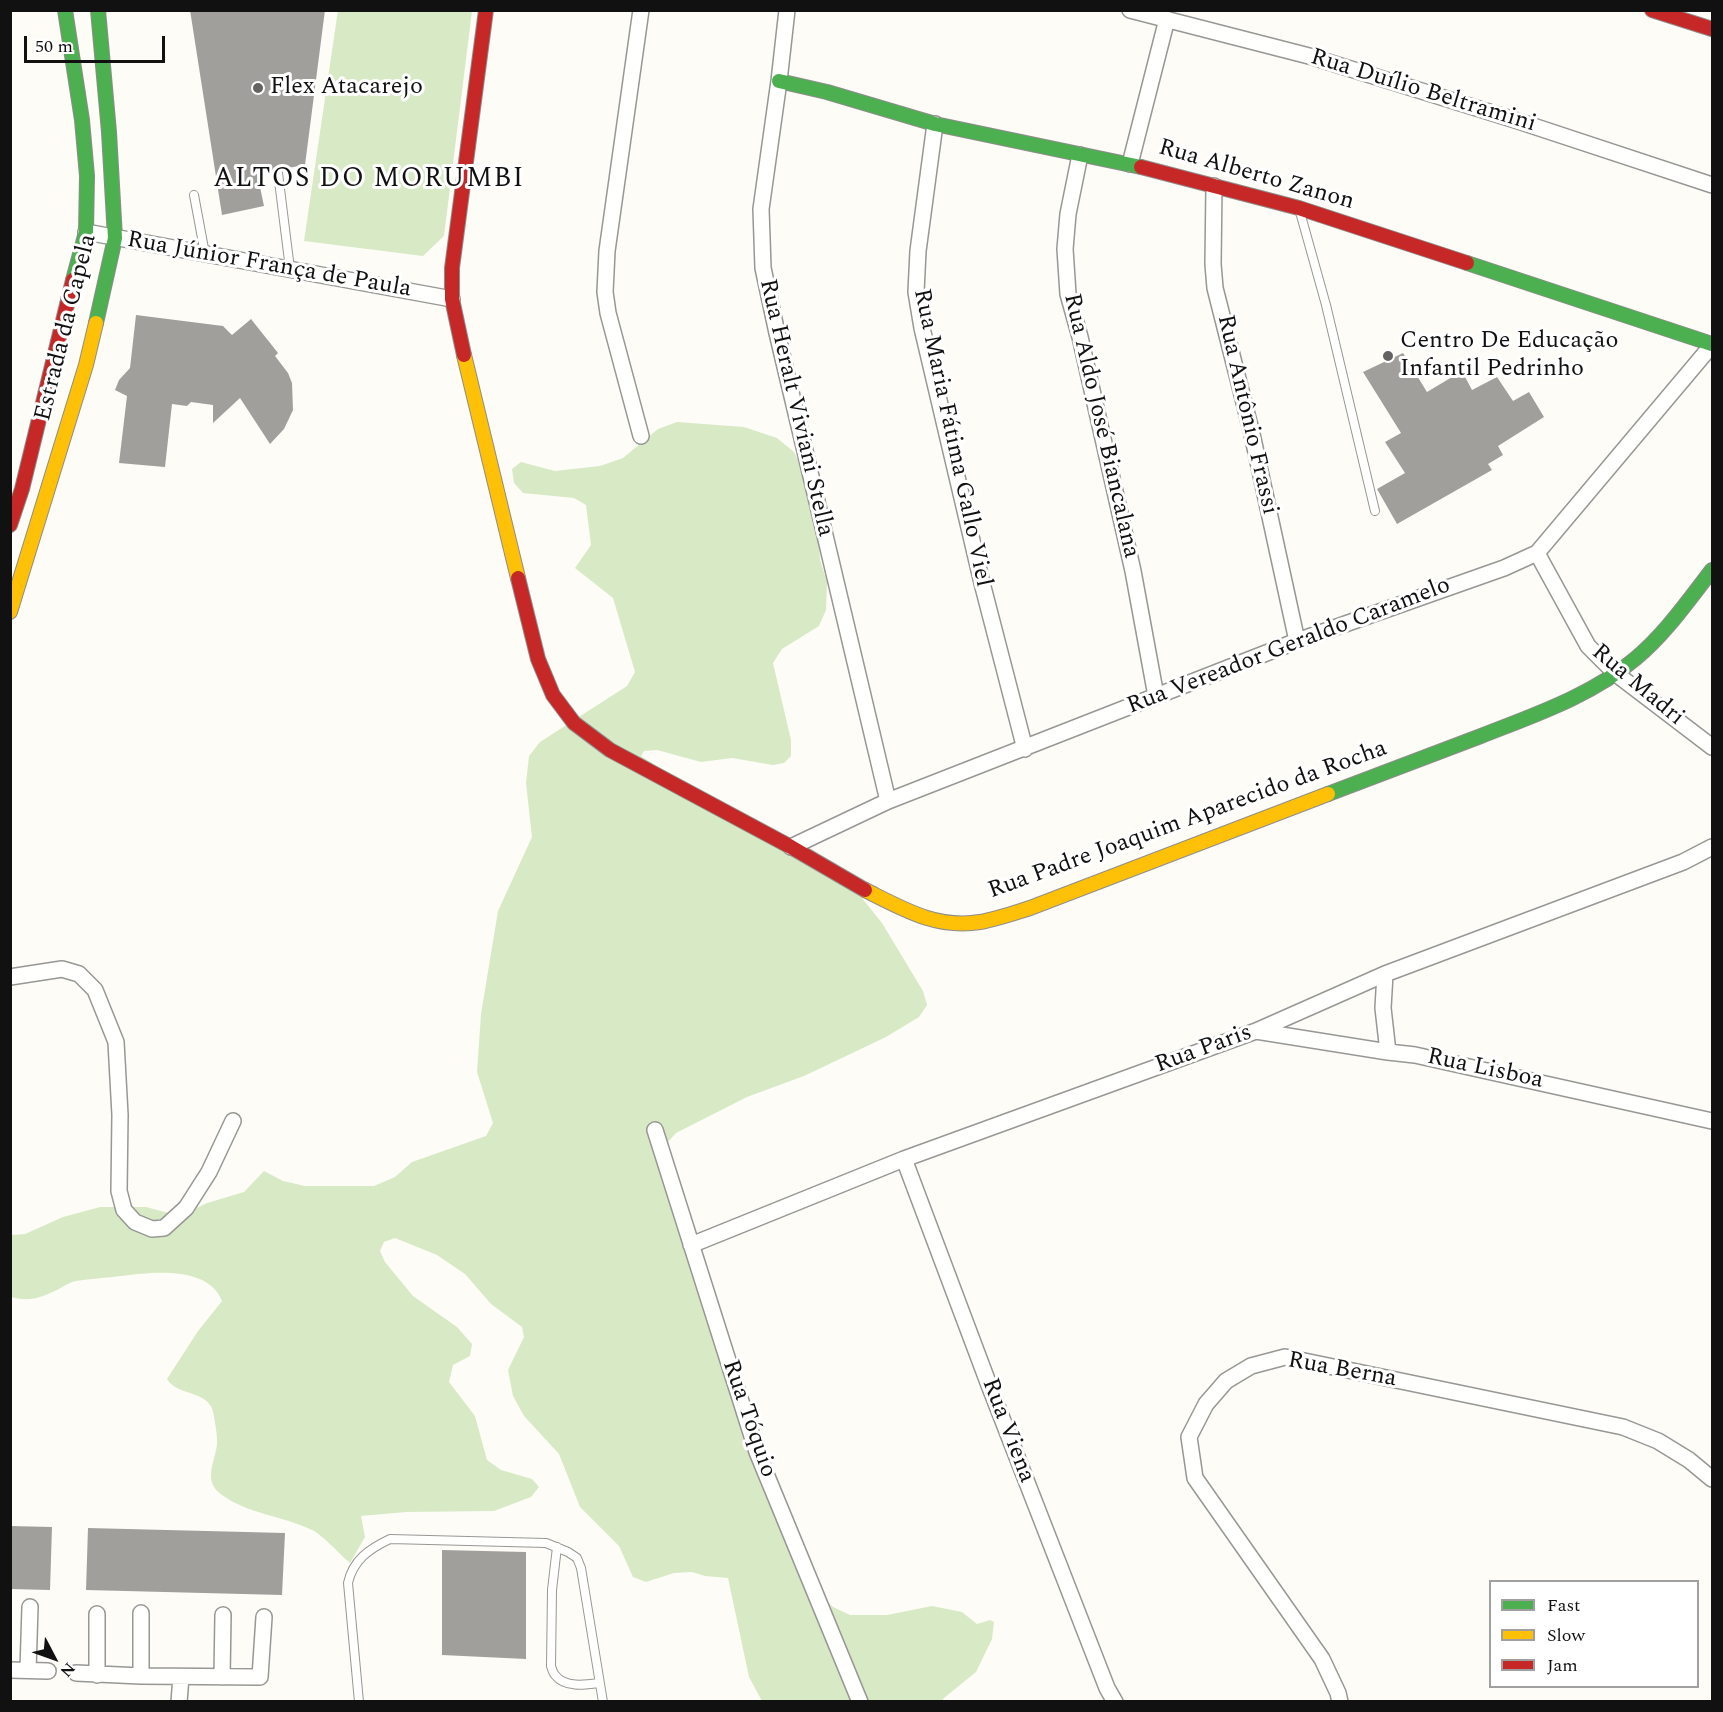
<!DOCTYPE html>
<meta charset="utf-8">
<style>
body{margin:0}
#map{position:relative;width:1723px;height:1712px;overflow:hidden;background:#fdfcf7;font-family:Spectral,serif}
canvas{display:block}
.frame{position:absolute;inset:0;border:12px solid #111;pointer-events:none}
.legend{position:absolute;left:1489px;top:1580px;width:210px;height:108px;box-sizing:border-box;background:#fff;border:2px solid #a0a0a0;margin:0;padding:8px 10px;list-style:none;font-size:18px;color:#111}
.legend li{display:flex;align-items:center;gap:12px;height:30px}
.legend b{width:30px;border:2px solid #a0a0a0}
.north{position:absolute;left:24px;top:1628px;width:60px;height:60px;-webkit-text-stroke:4px #fff;paint-order:stroke;rotate:131deg;font-size:16px;font-weight:700;line-height:24px;text-align:center;color:#111}
.north::after{content:'';display:block;margin:auto;width:21px;height:27px;background:#111;clip-path:polygon(50% 0,100% 100%,50% 72%,0 100%)}
.scale{position:absolute;left:24px;top:36px;width:141px;height:27px;box-sizing:border-box;border:3px solid #111;border-top:0;padding-left:8px;font-size:18px;line-height:21px;white-space:nowrap;color:#111;-webkit-text-stroke:4px #fff;paint-order:stroke}
</style>
<div id="map">
<canvas width="1723" height="1712"></canvas>
<div class="frame"></div>
<ul class="legend">
<li><b style="height:8px;background:#4caf50"></b>Fast</li>
<li><b style="height:8px;background:#ffc107"></b>Slow</li>
<li><b style="height:8px;background:#c62828"></b>Jam</li>
</ul>
<div class="north">N</div>
<div class="scale">50 m</div>
</div>
<script>
const g = document.querySelector('canvas').getContext('2d');
g.lineJoin = 'round';
function paint(path, color) { g.fillStyle = color; g.fill(path, 'evenodd'); }
function trace(path, color, width, dash) { g.strokeStyle = color; g.lineWidth = width; g.lineCap = dash ? 'butt' : 'round'; g.setLineDash(dash || []); g.stroke(path); }
function drawText(font, color, halo, rows, align = 'center') {
  g.font = font + ' Spectral,serif'; g.lineWidth = 6; g.setLineDash([]); g.textBaseline = 'middle'; g.strokeStyle = halo; g.fillStyle = color; for (const [text, x, y, turn = 0] of rows) {
    g.save(); g.translate(x, y); g.rotate((+turn || 0) * Math.PI / 180); g.textAlign = isNaN(turn) ? turn : align; if (halo) g.strokeText(text, 0, 0); g.fillText(text, 0, 0); g.restore();
  }
}
paint(new Path2D(`
 M 338,10 L 472,11 L 444,236 L 423,256 L 304,241 Z
 M 677,422 L 744,427 L 777,438 L 794,452 L 808,478 L 816,508 L 820,560 L 827,582 L 826,610 L 819,626 L 782,649 L 773,663 L 791,740 L 791,756 L 784,763 L 773,765 L 732,758 L 701,762 L 657,750 L 644,751 L 641,756 L 862,898 L 882,923 L 923,991 L 927,1005 L 919,1017 L 886,1037 L 804,1076 L 747,1097 L 676,1133 L 666,1144 L 770,1490 L 818,1593 L 833,1607 L 850,1615 L 887,1615 L 932,1606 L 962,1612 L 977,1624 L 990,1620 L 994,1622 L 992,1639 L 976,1672 L 944,1698 L 942,1701 L 762,1701 L 749,1677 L 728,1578 L 705,1576 L 692,1572 L 674,1573 L 646,1582 L 633,1577 L 619,1546 L 580,1507 L 559,1454 L 524,1416 L 513,1396 L 508,1370 L 524,1337 L 522,1327 L 491,1304 L 465,1274 L 437,1255 L 395,1238 L 384,1242 L 380,1251 L 385,1262 L 413,1296 L 457,1327 L 472,1344 L 470,1356 L 453,1365 L 449,1382 L 475,1416 L 487,1460 L 501,1470 L 532,1479 L 539,1487 L 531,1497 L 494,1511 L 406,1512 L 361,1516 L 365,1537 L 350,1563 C 340,1555 323,1535 312,1530 C 283,1516 248,1514 222,1495 C 202,1481 215,1463 217,1444 C 218,1438 214,1414 212,1408 C 203,1390 176,1395 167,1379 L 198,1331 L 222,1301 C 207,1263 145,1273 113,1277 C 101,1278 88,1279 76,1281 C 70,1282 64,1286 59,1289 C 40,1298 31,1302 11,1297 L 11,1235 L 25,1234 L 63,1217 L 100,1207 L 146,1207 L 180,1216 L 207,1203 L 244,1192 L 264,1171 L 283,1181 L 305,1186 L 374,1186 L 395,1177 L 412,1162 L 486,1136 L 493,1123 L 477,1072 L 481,1014 L 498,911 L 532,837 L 526,783 L 529,756 L 540,742 L 627,686 L 635,672 L 613,598 L 575,568 L 591,545 L 586,505 L 574,498 L 523,493 L 514,483 L 512,469 L 521,462 L 555,471 L 600,466 L 623,458 L 658,429 Z`), '#d8eac5');
paint(new Path2D(`
 M 190,10 L 325,10 L 305,165 L 282,169 L 277,167 L 273,170 L 257,173 L 264,206 L 222,215 Z
 M 136,315 L 223,326 L 232,335 L 251,319 L 278,353 L 275,356 L 288,373 L 292,383 L 293,410 L 284,429 L 270,444 L 240,398 L 213,423 L 213,405 L 191,402 L 187,406 L 172,404 L 165,467 L 119,463 L 127,396 L 115,390 L 119,380 L 130,368 Z
 M 1403,353 L 1427,392 L 1462,371 L 1472,390 L 1497,377 L 1513,401 L 1529,392 L 1544,417 L 1498,446 L 1503,455 L 1488,464 L 1492,470 L 1397,524 L 1377,489 L 1405,473 L 1385,442 L 1401,433 L 1363,372 Z
 M 10,1526 L 52,1527 L 50,1590 L 10,1589 Z
 M 88,1528 L 285,1533 L 282,1595 L 86,1590 Z
 M 442,1550 L 526,1552 L 526,1659 L 442,1655 Z`), '#a19f9c');
const lane = new Path2D(`
 M 278,173 L 290,269
 M 194,195 L 205,254
 M 1300,212 L 1326,305 L 1375,511
 M 557,1547 L 552,1590 L 551,1666 C 552,1669 553,1673 555,1675 C 565,1688 585,1685 599,1683
 M 359,1702 L 348,1583 C 353,1560 369,1549 390,1539 L 546,1543 L 568,1552 L 577,1558 L 581,1568 L 603,1702`);
const street = new Path2D(`
 M 787,10 L 779,81 L 761,209 L 763,268 L 777,333 L 888,801
 M 1130,10 L 1309,56 L 1518,121 L 1712,185
 M 935,124 L 918,251 L 916,292 L 922,328 L 982,583 L 1025,749
 M 1080,155 L 1068,214 L 1065,249 L 1068,294 L 1080,337 L 1133,571 L 1156,696
 M 1130,164 L 1167,19
 M 1214,186 L 1213,264 L 1215,288 L 1252,434 L 1297,641
 M 86,232 L 452,299
 M 641,436 L 608,313 L 605,292 L 607,251 L 641,10
 M 1537,553 L 1588,646 L 1615,673 L 1712,747
 M 791,847 L 888,801 L 1297,641 L 1504,568 L 1537,553 L 1712,345
 M 1385,974 L 1383,1008 L 1388,1052
 M 10,977 L 62,969 L 79,974 L 95,990 L 116,1042 L 120,1115 L 119,1191 L 124,1210 L 135,1222 L 152,1229 L 164,1228 L 186,1208 L 209,1172 L 233,1121
 M 1256,1031 L 1388,1052 L 1415,1055 L 1712,1121
 M 655,1130 L 757,1452 L 860,1702
 M 904,1159 L 989,1385 L 1107,1688 L 1115,1702
 M 691,1245 L 904,1159 L 1256,1031 L 1385,974 L 1683,862 L 1712,847
 M 141,1613 L 141,1676
 M 10,1670 L 48,1671
 M 28,1670 L 30,1607
 M 76,1673 L 141,1676 L 260,1677 L 264,1617
 M 97,1675 L 97,1614
 M 222,1677 L 223,1615
 M 179,1702 L 181,1677
 M 1340,1702 L 1338,1693 L 1322,1659 L 1195,1478 L 1189,1437 L 1206,1404 L 1226,1381 L 1251,1366 L 1285,1357 L 1623,1427 L 1658,1441 L 1689,1460 L 1712,1479`);
const fast = new Path2D(`
 M 65,10 L 82,120 L 87,176 L 86,232 L 73,280
 M 779,81 L 827,92 L 935,124 L 1141,167
 M 1467,263 L 1712,344
 M 96,323 L 115,238 L 109,132 L 98,10
 M 1328,794 C 1379,775 1430,755 1481,736 C 1534,715 1591,696 1635,659 C 1665,634 1688,601 1712,570`);
const slow = new Path2D(`
 M 464,355 L 518,578
 M 10,612 L 86,365 L 96,323
 M 865,890 C 903,909 936,929 980,922 C 997,919 1014,913 1030,908 L 1328,794`);
const jam = new Path2D(`
 M 1652,10 L 1712,29
 M 1141,167 L 1299,208 L 1467,263
 M 464,355 L 452,299 L 452,268 L 486,10
 M 10,525 L 22,489 L 73,280
 M 518,578 L 538,659 L 553,695 L 574,723 L 610,750 L 791,847 L 865,890`);
trace(lane, '#979795', 10);
trace(street, '#979795', 18);
trace(fast, '#8e8d8b', 16);
trace(slow, '#8e8d8b', 16);
trace(jam, '#8e8d8b', 16);
trace(lane, '#fffffe', 8);
trace(street, '#fffffe', 15);
trace(fast, '#4caf50', 14);
trace(slow, '#ffc107', 14);
trace(jam, '#c62828', 14);
for (const [x, y, r, color] of [
 [258,88,6,"#646362"],
 [1388,356,6,"#646362"]
]) { const dot = new Path2D(); dot.arc(x, y, r, 0, 2 * Math.PI); g.fillStyle = color; g.fill(dot); trace(dot, '#fff', 2); }
drawText('24px', '#111', '#fff', [
 ["Flex Atacarejo",270,88],
 ["Centro De Educação",1400,342],
 ["Infantil Pedrinho",1400,370]
], 'left');
drawText('24px', '#111', '#fff', [
 ["Rua Duílio Beltramini",1423,92,17],
 ["Rua Alberto Zanon",1256,176,16],
 ["Rua Júnior França de Paula",269,266,10],
 ["Estrada da Capela",67,328,-76],
 ["Rua Heralt Viviani Stella",795,408,77],
 ["Rua Antônio Frassi",1246,415,77],
 ["Rua Aldo José Biancalana",1100,426,77],
 ["Rua Maria Fátima Gallo Viel",951,438,78],
 ["Rua Vereador Geraldo Caramelo",1289,647,-21],
 ["Rua Madri",1637,686,40],
 ["Rua Padre Joaquim Aparecido da Rocha",1188,821,-20],
 ["Rua Paris",1204,1050,-20],
 ["Rua Lisboa",1485,1070,12],
 ["Rua Berna",1342,1371,10],
 ["Rua Tóquio",748,1419,71],
 ["Rua Viena",1007,1431,69]
]);
g.letterSpacing = '1.5px';
drawText('27px', '#111', '#fff', [
 ["ALTOS DO MORUMBI",369,181]
]);
g.letterSpacing = '0px';
</script>
